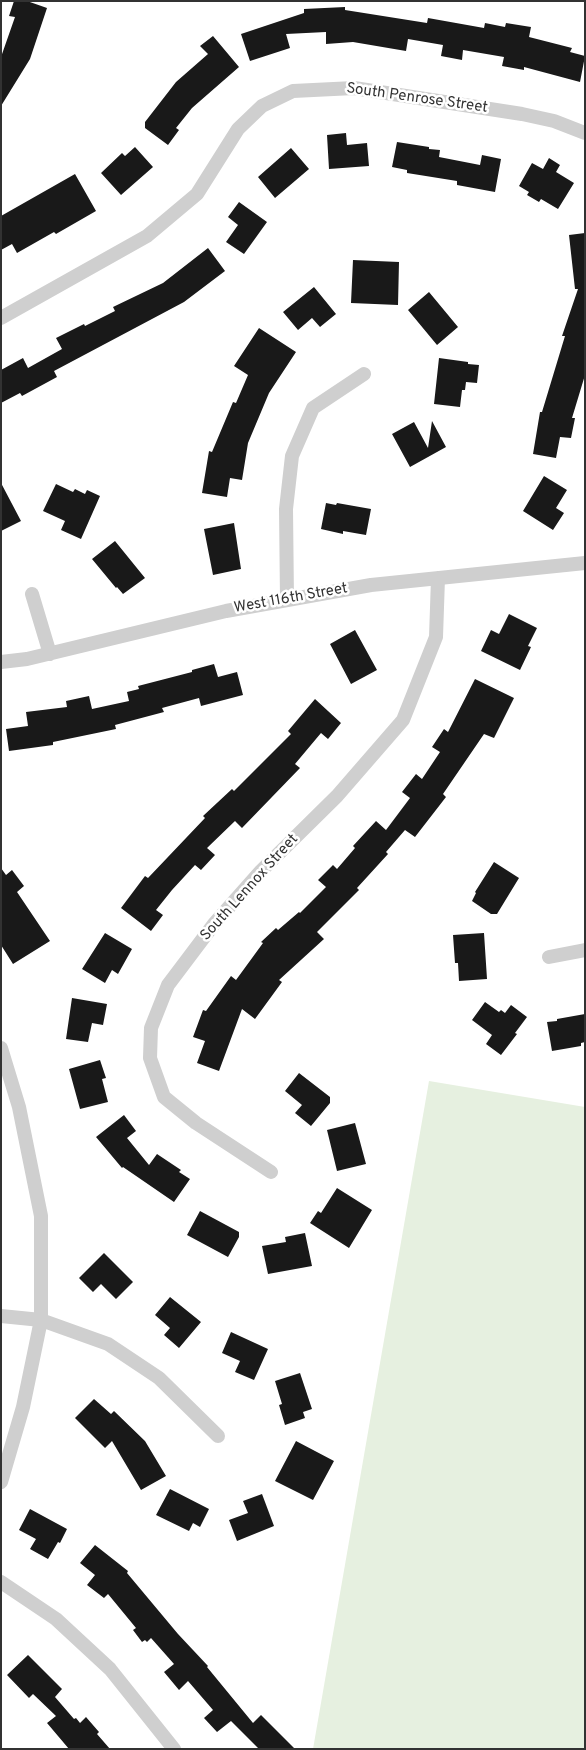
<!DOCTYPE html>
<style>
body{margin:0}
#map{position:relative;width:586px;height:1750px;overflow:hidden;background:#fff;font-family:Overpass,sans-serif}
canvas{display:block}
.frame{position:absolute;inset:0;border:2px solid #323232;pointer-events:none}
</style>
<div id="map">
<canvas width="586" height="1750"></canvas>
<div class="frame"></div>
</div>
<script>
const g = document.querySelector('canvas').getContext('2d');
g.lineJoin = 'round';
function paint(path, color) { g.fillStyle = color; g.fill(path, 'evenodd'); }
function trace(path, color, width, dash) { g.strokeStyle = color; g.lineWidth = width; g.lineCap = dash ? 'butt' : 'round'; g.setLineDash(dash || []); g.stroke(path); }
function drawText(font, color, halo, rows, align = 'center') {
  g.font = font + ' Overpass,sans-serif'; g.lineWidth = 5; g.setLineDash([]); g.textBaseline = 'middle'; g.strokeStyle = halo; g.fillStyle = color; for (const [text, x, y, turn = 0] of rows) {
    g.save(); g.translate(x, y); g.rotate((+turn || 0) * Math.PI / 180); g.textAlign = isNaN(turn) ? turn : align; if (halo) g.strokeText(text, 0, 0); g.fillText(text, 0, 0); g.restore();
  }
}
paint(new Path2D(`
 M 429,1081 L 585,1107 L 585,1749 L 313,1749 Z`), '#e6f0e0');
paint(new Path2D(`
 M 14,1 L 27,1 L 47,8 L 30,59 L 1,106 L 1,57 L 15,17 L 9,16 Z
 M 345,7 L 345,10 L 427,23 L 428,18 L 484,28 L 485,23 L 505,27 L 506,23 L 531,27 L 529,37 L 572,48 L 570,52 L 585,56 L 580,82 L 524,67 L 524,70 L 502,66 L 504,57 L 463,50 L 462,60 L 441,56 L 443,45 L 408,39 L 406,51 L 353,42 L 326,44 L 326,32 L 286,34 L 290,48 L 250,61 L 241,34 L 304,13 L 304,9 Z
 M 213,36 L 239,67 L 192,108 L 176,128 L 179,130 L 168,145 L 145,128 L 145,122 L 176,82 L 208,54 L 200,46 Z
 M 346,133 L 347,145 L 367,143 L 369,166 L 329,169 L 327,135 Z
 M 397,142 L 429,147 L 429,149 L 440,150 L 439,157 L 480,165 L 482,155 L 501,159 L 495,192 L 457,185 L 457,181 L 407,173 L 407,170 L 392,167 Z
 M 135,147 L 153,167 L 121,195 L 101,173 L 122,153 L 125,156 Z
 M 291,148 L 309,169 L 275,198 L 258,177 Z
 M 549,158 L 560,165 L 556,172 L 574,183 L 558,209 L 541,199 L 539,202 L 527,195 L 529,192 L 519,186 L 532,163 L 543,169 Z
 M 75,174 L 96,211 L 56,234 L 54,232 L 17,253 L 12,244 L 1,250 L 1,216 Z
 M 239,202 L 267,222 L 244,254 L 226,242 L 238,225 L 228,217 Z
 M 585,233 L 585,375 L 572,418 L 575,418 L 571,438 L 560,437 L 556,458 L 533,454 L 540,412 L 542,412 L 565,336 L 562,336 L 578,289 L 575,289 L 569,235 Z
 M 208,248 L 225,271 L 184,302 L 54,371 L 57,377 L 22,396 L 20,393 L 1,403 L 1,370 L 23,358 L 28,368 L 62,349 L 56,338 L 84,324 L 85,326 L 115,311 L 113,307 L 163,283 Z
 M 353,260 L 399,262 L 398,305 L 351,303 Z
 M 314,287 L 336,314 L 320,327 L 312,318 L 298,330 L 283,312 Z
 M 429,292 L 458,327 L 437,345 L 408,310 Z
 M 259,328 L 296,352 L 269,393 L 248,443 L 242,480 L 230,478 L 227,497 L 202,493 L 209,451 L 212,452 L 233,402 L 236,403 L 248,375 L 234,366 Z
 M 439,358 L 468,362 L 468,364 L 479,365 L 477,383 L 466,382 L 465,390 L 462,390 L 460,407 L 434,404 Z
 M 432,421 L 446,447 L 410,467 L 392,434 L 414,422 L 428,448 Z
 M 544,476 L 567,490 L 556,508 L 564,513 L 553,530 L 523,511 Z
 M 1,483 L 21,521 L 1,531 Z
 M 56,484 L 73,492 L 75,489 L 85,494 L 87,490 L 100,496 L 81,539 L 61,530 L 65,521 L 43,511 Z
 M 326,503 L 336,505 L 337,503 L 371,509 L 366,535 L 343,531 L 343,534 L 321,529 Z
 M 234,523 L 241,569 L 213,575 L 204,529 Z
 M 115,541 L 145,578 L 123,594 L 117,587 L 116,588 L 92,559 Z
 M 509,614 L 537,628 L 528,646 L 531,647 L 520,670 L 481,651 L 491,630 L 499,634 Z
 M 355,630 L 377,670 L 351,684 L 330,644 Z
 M 214,664 L 218,677 L 237,672 L 243,695 L 201,706 L 199,698 L 162,708 L 164,712 L 115,725 L 116,729 L 53,742 L 53,745 L 9,751 L 6,729 L 28,726 L 26,712 L 67,707 L 66,701 L 89,696 L 92,709 L 129,701 L 127,692 L 139,689 L 138,686 L 192,672 L 192,670 Z
 M 475,679 L 514,698 L 494,738 L 484,734 L 443,794 L 446,797 L 415,837 L 405,830 L 386,852 L 388,854 L 357,888 L 359,890 L 317,932 L 324,939 L 279,980 L 282,982 L 255,1019 L 242,1009 L 219,1071 L 197,1063 L 205,1041 L 193,1037 L 203,1010 L 206,1011 L 231,976 L 236,980 L 263,943 L 261,942 L 276,928 L 278,930 L 299,912 L 300,913 L 326,887 L 318,880 L 333,865 L 337,869 L 355,848 L 353,846 L 376,821 L 386,830 L 410,798 L 402,792 L 416,774 L 422,779 L 440,752 L 432,747 L 444,729 L 448,732 Z
 M 315,699 L 341,723 L 328,739 L 321,733 L 295,764 L 300,768 L 242,828 L 235,821 L 207,848 L 215,855 L 201,870 L 195,865 L 172,890 L 156,910 L 163,915 L 151,931 L 121,908 L 145,876 L 148,878 L 205,818 L 203,816 L 232,789 L 234,791 L 291,734 L 288,731 Z
 M 494,862 L 519,878 L 497,914 L 491,914 L 472,901 L 476,893 L 475,892 Z
 M 1,868 L 6,875 L 12,870 L 24,886 L 17,892 L 50,941 L 13,964 L 1,945 Z
 M 105,933 L 132,949 L 118,974 L 112,970 L 105,983 L 82,969 Z
 M 484,933 L 487,979 L 459,981 L 458,963 L 455,963 L 453,935 Z
 M 72,998 L 107,1004 L 103,1025 L 92,1023 L 88,1042 L 66,1039 Z
 M 485,1002 L 499,1012 L 501,1010 L 505,1013 L 511,1005 L 527,1017 L 515,1033 L 517,1034 L 501,1055 L 486,1044 L 492,1035 L 472,1020 Z
 M 585,1014 L 585,1042 L 581,1043 L 581,1046 L 552,1051 L 547,1022 L 557,1021 L 557,1019 Z
 M 100,1060 L 106,1078 L 102,1079 L 108,1102 L 80,1109 L 69,1069 Z
 M 299,1073 L 330,1097 L 330,1103 L 311,1126 L 295,1113 L 302,1105 L 285,1091 Z
 M 124,1115 L 136,1131 L 127,1138 L 149,1165 L 157,1154 L 181,1170 L 179,1172 L 190,1179 L 174,1202 L 123,1167 L 122,1168 L 96,1137 Z
 M 355,1123 L 366,1164 L 337,1171 L 327,1130 Z
 M 337,1188 L 372,1210 L 349,1248 L 310,1223 L 318,1211 L 321,1213 Z
 M 200,1211 L 239,1232 L 239,1237 L 228,1257 L 187,1235 Z
 M 305,1233 L 312,1266 L 268,1274 L 262,1246 L 286,1242 L 285,1237 Z
 M 104,1253 L 133,1282 L 116,1299 L 101,1284 L 93,1292 L 79,1278 Z
 M 170,1297 L 201,1322 L 179,1348 L 164,1335 L 170,1328 L 155,1315 Z
 M 231,1332 L 268,1349 L 254,1380 L 235,1372 L 240,1361 L 222,1353 Z
 M 300,1373 L 312,1409 L 303,1412 L 305,1418 L 285,1425 L 279,1405 L 282,1404 L 275,1381 Z
 M 94,1399 L 111,1414 L 114,1411 L 145,1441 L 166,1476 L 141,1490 L 112,1441 L 105,1448 L 75,1418 Z
 M 296,1441 L 334,1461 L 313,1500 L 275,1481 Z
 M 170,1489 L 209,1509 L 200,1527 L 193,1523 L 189,1531 L 156,1515 Z
 M 262,1494 L 274,1526 L 237,1541 L 229,1520 L 248,1513 L 243,1501 Z
 M 30,1509 L 67,1529 L 60,1543 L 58,1542 L 48,1559 L 30,1549 L 36,1539 L 19,1530 Z
 M 95,1545 L 128,1571 L 127,1573 L 178,1634 L 208,1666 L 207,1667 L 253,1723 L 261,1715 L 295,1749 L 259,1749 L 231,1721 L 217,1732 L 204,1718 L 213,1710 L 188,1681 L 179,1690 L 164,1672 L 174,1664 L 151,1638 L 147,1642 L 145,1640 L 142,1642 L 133,1630 L 136,1628 L 108,1594 L 104,1598 L 87,1585 L 95,1575 L 80,1563 Z
 M 28,1655 L 62,1689 L 55,1697 L 74,1719 L 76,1718 L 80,1723 L 86,1717 L 99,1732 L 97,1734 L 110,1749 L 69,1749 L 47,1723 L 56,1716 L 33,1694 L 29,1698 L 7,1675 Z`), '#191919');
trace(new Path2D(`
 M 1,318 L 147,236 L 197,194 L 238,129 L 262,106 L 293,91 L 354,88 L 522,114 L 554,121 L 585,133
 M 32,594 L 50,654
 M 287,600 L 286,509 L 292,456 L 313,408 L 364,374
 M 1,662 L 27,659 L 226,611 L 371,585 L 585,563
 M 549,957 L 585,950
 M 1,1048 L 19,1107 L 41,1216 L 41,1320 L 23,1407 L 1,1482
 M 271,1172 L 196,1123 L 164,1097 L 150,1058 L 151,1028 L 168,985 L 214,924 L 261,871 L 337,796 L 403,720 L 436,637 L 438,578
 M 1,1316 L 41,1320 L 108,1344 L 159,1378 L 218,1436
 M 1,1582 L 56,1619 L 110,1669 L 174,1749`), '#cfcfcf', 14);
drawText('15px', '#323232', '#fff', [
 ["South Penrose Street",417,99,8],
 ["West 116th Street",291,599,-10],
 ["South Lennox Street",250,888,-48]
]);
</script>
